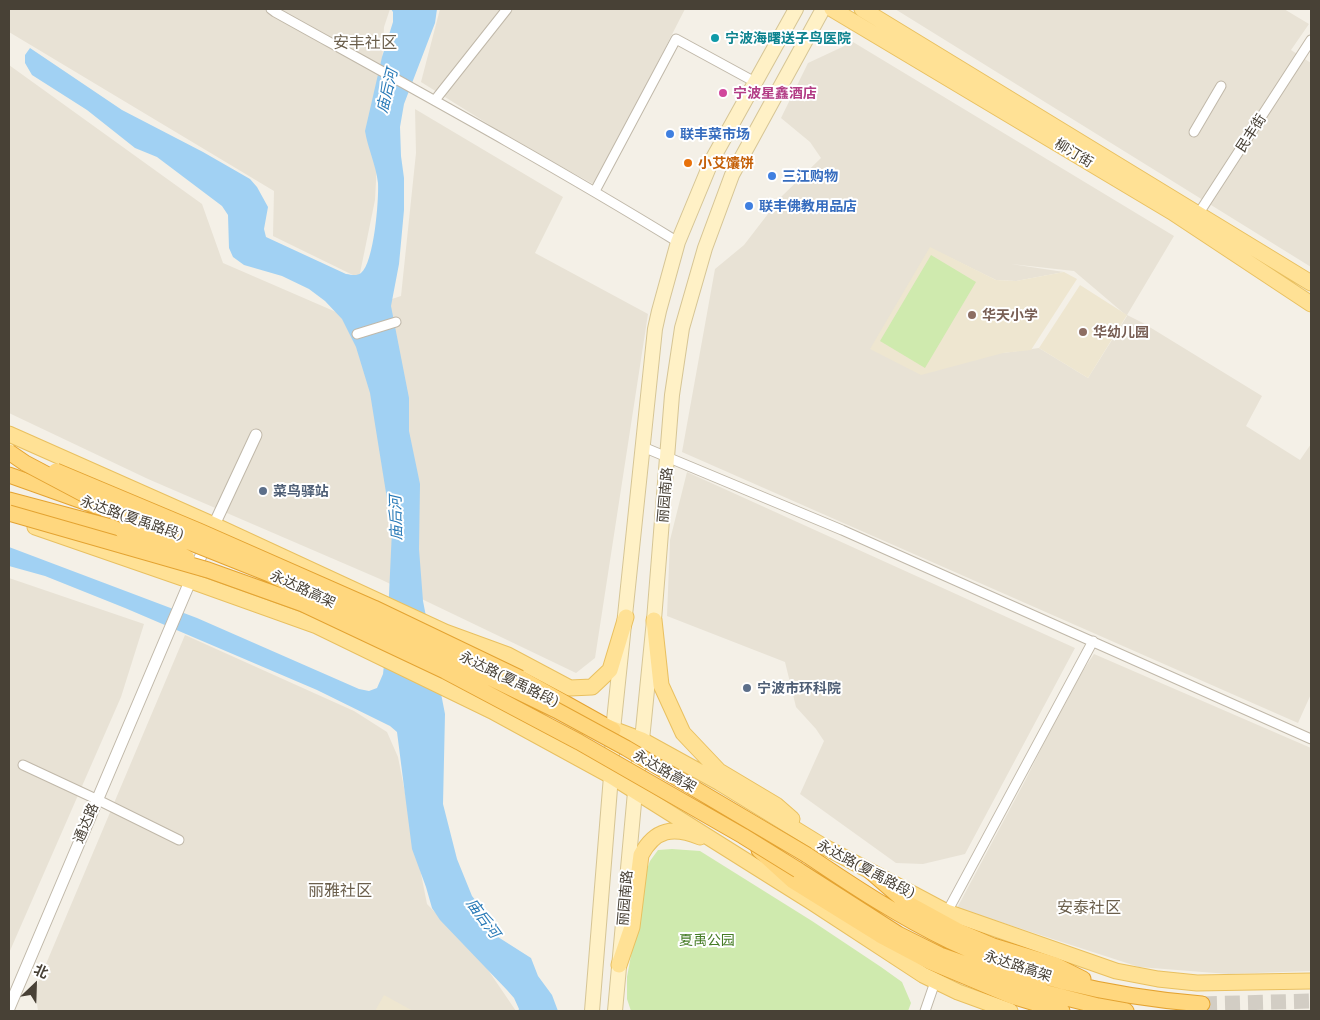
<!DOCTYPE html>
<meta charset="utf-8">
<style>
body{margin:0}
#map{position:relative;width:1320px;height:1020px;overflow:hidden;background:#f4f0e7;font-family:"Exo 2","Noto Sans SC",sans-serif}
canvas{display:block}
.frame{position:absolute;inset:0;border:10px solid #484136;pointer-events:none}
.north{position:absolute;left:10px;top:960px;width:50px;height:50px;-webkit-text-stroke:4px #fff;paint-order:stroke;rotate:24deg;font-size:14px;font-weight:700;line-height:20px;text-align:center;color:#484136}
.north::after{content:'';display:block;margin:auto;width:18px;height:22px;background:#484136;clip-path:polygon(50% 0,100% 100%,50% 72%,0 100%)}
</style>
<div id="map">
<canvas width="1320" height="1020"></canvas>
<div class="frame"></div>
<div class="north">北</div>
</div>
<script>
const g = document.querySelector('canvas').getContext('2d');
g.lineJoin = 'round';
function paint(path, color) { g.fillStyle = color; g.fill(path, 'evenodd'); }
function trace(path, color, width, dash) { g.strokeStyle = color; g.lineWidth = width; g.lineCap = dash ? 'butt' : 'round'; g.setLineDash(dash || []); g.stroke(path); }
function drawText(font, color, halo, rows, align = 'center') {
  g.font = font + ' "Exo 2","Noto Sans SC",sans-serif'; g.lineWidth = 4; g.setLineDash([]); g.textBaseline = 'middle'; g.strokeStyle = halo; g.fillStyle = color; for (const [text, x, y, turn = 0] of rows) {
    g.save(); g.translate(x, y); g.rotate((+turn || 0) * Math.PI / 180); g.textAlign = isNaN(turn) ? turn : align; if (halo) g.strokeText(text, 0, 0); g.fillText(text, 0, 0); g.restore();
  }
}
paint(new Path2D(`
 M 9,9 L 390,9 L 384,27 L 375,200 L 359,278 L 273,236 L 274,191 L 9,32 Z
 M 440,9 L 685,9 L 595,185 L 520,144 L 421,82 Z
 M 895,9 L 1284,9 L 1309,24 L 1291,50 L 1311,63 L 1311,267 Z
 M 853,42 L 1174,236 L 1127,315 L 1143,323 L 1262,396 L 1246,426 L 1300,460 L 1311,444 L 1311,694 L 1298,723 L 682,452 L 715,269 L 744,245 L 781,197 L 821,158 L 810,142 L 781,118 L 808,63 ZM 930,248 L 996,280 L 1016,281 L 1064,272 L 1011,264 L 1074,271 L 1127,316 L 1088,378 L 1039,348 L 1003,353 Z
 M 9,65 L 202,204 L 223,263 L 343,315 L 401,296 L 416,153 L 415,109 L 563,197 L 535,253 L 648,314 L 595,658 L 576,673 L 380,579 L 148,479 L 9,413 Z
 M 687,472 L 1075,648 L 965,854 L 923,864 L 896,863 L 800,794 L 824,741 L 816,729 L 796,707 L 785,662 L 667,616 L 670,540 Z
 M 9,578 L 144,624 L 121,697 L 9,953 Z
 M 185,635 L 354,711 L 387,732 L 398,757 L 427,904 L 482,961 L 516,1011 L 38,1011 L 35,990 Z
 M 1094,654 L 1311,748 L 1311,971 L 1228,974 L 1139,967 L 957,908 L 1026,779 L 1060,711 L 1076,681 Z`), '#e8e2d5');
paint(new Path2D(`
 M 930,247 L 996,280 L 1016,281 L 1064,272 L 1077,279 L 1031,350 L 1003,353 L 921,375 L 870,349 Z
 M 1080,285 L 1127,315 L 1088,378 L 1039,348 Z
 M 384,995 L 413,1011 L 375,1011 Z`), '#eee6d0');
paint(new Path2D(`
 M 931,255 L 976,282 L 925,368 L 880,341 Z
 M 672,849 L 700,851 L 812,921 L 881,967 L 902,982 L 911,1003 L 908,1011 L 631,1011 L 627,999 L 627,977 L 647,869 L 650,861 L 658,850 Z`), '#cfeaae');
paint(new Path2D(`
 M 391,9 L 437,9 L 435,23 L 404,104 L 400,127 L 401,156 L 404,178 L 404,210 L 399,264 L 391,306 L 409,398 L 409,431 L 420,484 L 419,549 L 423,601 L 445,714 L 443,804 L 457,859 L 472,896 L 487,915 L 498,937 L 531,958 L 538,976 L 552,995 L 558,1011 L 518,1011 L 519,1009 L 514,998 L 507,990 L 440,920 L 432,908 L 426,887 L 412,849 L 397,732 L 390,726 L 317,690 L 125,608 L 45,576 L 9,566 L 9,547 L 197,618 L 359,689 L 369,691 L 377,688 L 383,674 L 387,638 L 392,530 L 370,393 L 356,347 L 342,319 L 325,301 L 309,289 L 282,276 L 244,265 L 233,257 L 229,248 L 228,215 L 222,206 L 157,157 L 135,148 L 87,110 L 32,75 L 25,63 L 25,55 L 30,48 L 122,110 L 203,152 L 250,179 L 257,187 L 268,207 L 264,229 L 266,237 L 346,274 C 352,275 357,276 361,273 C 374,263 379,200 378,183 C 376,165 368,149 365,131 L 382,57 L 393,22 L 393,12 Z`), '#a1d1f3');
trace(new Path2D(`
 M 1202,1004 L 1311,1001`), '#d2cdc4', 15, [15, 8]);
const minor = new Path2D(`
 M 271,9 L 275,12 C 410,87 546,161 678,242
 M 435,100 L 507,9
 M 1194,132 L 1221,86
 M 595,191 L 676,39 L 755,82
 M 1197,216 L 1311,40
 M 357,334 L 396,322
 M 643,447 L 842,530 L 1311,739
 M 23,765 L 96,799 L 179,840
 M 947,912 L 1093,641
 M 925,1011 L 935,982`);
const tertiary = new Path2D(`
 M 9,1008 L 214,525 L 256,435`);
const secondary = new Path2D(`
 M 592,1011 L 611,776 L 613,730 L 655,329 L 659,311 L 678,242 L 712,160 L 796,9
 M 615,1011 L 635,792 L 642,740 L 654,620 L 672,395 L 682,328 L 705,248 L 732,175 L 823,9`);
const primary = new Path2D(`
 M 832,9 L 1172,212 L 1311,304
 M 862,9 L 1311,283
 M 9,434 L 214,525 L 445,632 L 508,655 L 570,688 L 592,687 L 610,670 L 626,617
 M 35,527 L 191,581 L 317,626 L 492,711 L 611,776 L 810,901 L 923,975 L 958,992 L 1010,1011
 M 654,620 L 661,685 L 683,733 L 719,771 L 776,805 L 792,819
 M 602,725 L 642,740 L 720,783 L 821,845 L 947,912 L 1116,971 L 1158,979 L 1197,983 L 1311,981
 M 619,965 L 632,927 L 641,855 C 655,829 673,826 700,837`);
const trunk = new Path2D(`
 M 9,475 L 99,507
 M 9,500 L 122,530
 M 520,678 L 613,730
 M 759,850 L 793,881 L 880,935 L 931,962 L 1012,996 L 1062,1011
 M 807,855 C 853,886 900,917 950,941 C 1028,979 1117,997 1202,1004
 M 798,870 L 898,934 L 940,955 L 1047,993 L 1098,1006 L 1126,1011
 M 870,871 L 907,903 L 960,932 L 993,946 L 1055,965 L 1083,979`);
trace(minor, '#c0b8a9', 11);
trace(tertiary, '#c0b8a9', 13);
trace(secondary, '#d6c595', 16);
trace(primary, '#e9c060', 17);
trace(trunk, '#e4a331', 17);
trace(minor, '#fff', 9);
trace(tertiary, '#fff', 11);
trace(secondary, '#fff1c6', 14);
trace(primary, '#ffe195', 15);
trace(trunk, '#ffd77e', 15);
const trunkBridge = new Path2D(`
 M 9,452 L 25,463 L 129,518 L 267,573 L 429,648 L 556,710 L 626,748 L 807,855
 M 56,471 L 199,531 L 374,608 L 520,678
 M 9,513 L 208,570 L 303,604 L 445,671 L 579,742 L 743,836 L 798,870
 M 122,530 L 166,546 L 187,558`);
trace(trunkBridge, '#e4a331', 17, []);
trace(trunkBridge, '#ffd77e', 15);
for (const [x, y, r, color] of [
 [715,38,5,"#0f9aa8"],
 [723,93,5,"#d1479c"],
 [670,134,5,"#3f7fe0"],
 [688,163,5,"#e8710a"],
 [772,176,5,"#3f7fe0"],
 [749,206,5,"#3f7fe0"],
 [972,315,5,"#8d6e63"],
 [1083,332,5,"#8d6e63"],
 [263,491,5,"#5c6f8a"],
 [747,688,5,"#5c6f8a"]
]) { const dot = new Path2D(); dot.arc(x, y, r, 0, 2 * Math.PI); g.fillStyle = color; g.fill(dot); trace(dot, '#fff', 2); }
drawText('bold 14px', '#0d838f', '#fff', [
 ["宁波海曙送子鸟医院",725,38]
], 'left');
drawText('bold 14px', '#b23c85', '#fff', [
 ["宁波星鑫酒店",733,93]
], 'left');
drawText('14px', '#484136', '#fff', [
 ["民丰街",1251,133,-57],
 ["柳汀街",1074,153,31],
 ["丽园南路",665,495,-85],
 ["永达路(夏禹路段)",132,518,19],
 ["永达路高架",303,589,25],
 ["永达路(夏禹路段)",509,679,26],
 ["永达路高架",665,771,30],
 ["通达路",86,823,-67],
 ["永达路(夏禹路段)",866,869,28],
 ["丽园南路",625,898,-85],
 ["永达路高架",1018,966,18]
]);
drawText('bold 14px', '#366cbe', '#fff', [
 ["联丰菜市场",680,134],
 ["三江购物",782,176],
 ["联丰佛教用品店",759,206]
], 'left');
drawText('bold 14px', '#c56008', '#fff', [
 ["小艾馕饼",698,163]
], 'left');
drawText('bold 14px', '#785e54', '#fff', [
 ["华天小学",982,315],
 ["华幼儿园",1093,332]
], 'left');
drawText('bold 14px', '#4e5e75', '#fff', [
 ["菜鸟驿站",273,491],
 ["宁波市环科院",757,688]
], 'left');
drawText('14px', '#467c26', '#fff', [
 ["夏禹公园",707,940]
]);
drawText('italic 15px', '#2a7bb8', '#fff', [
 ["庙后河",387,91,-76],
 ["庙后河",396,518,-91],
 ["庙后河",483,918,54]
]);
drawText('16px', '#6b5f4c', '#fff', [
 ["安丰社区",365,43],
 ["丽雅社区",340,891],
 ["安泰社区",1089,908]
]);
</script>
